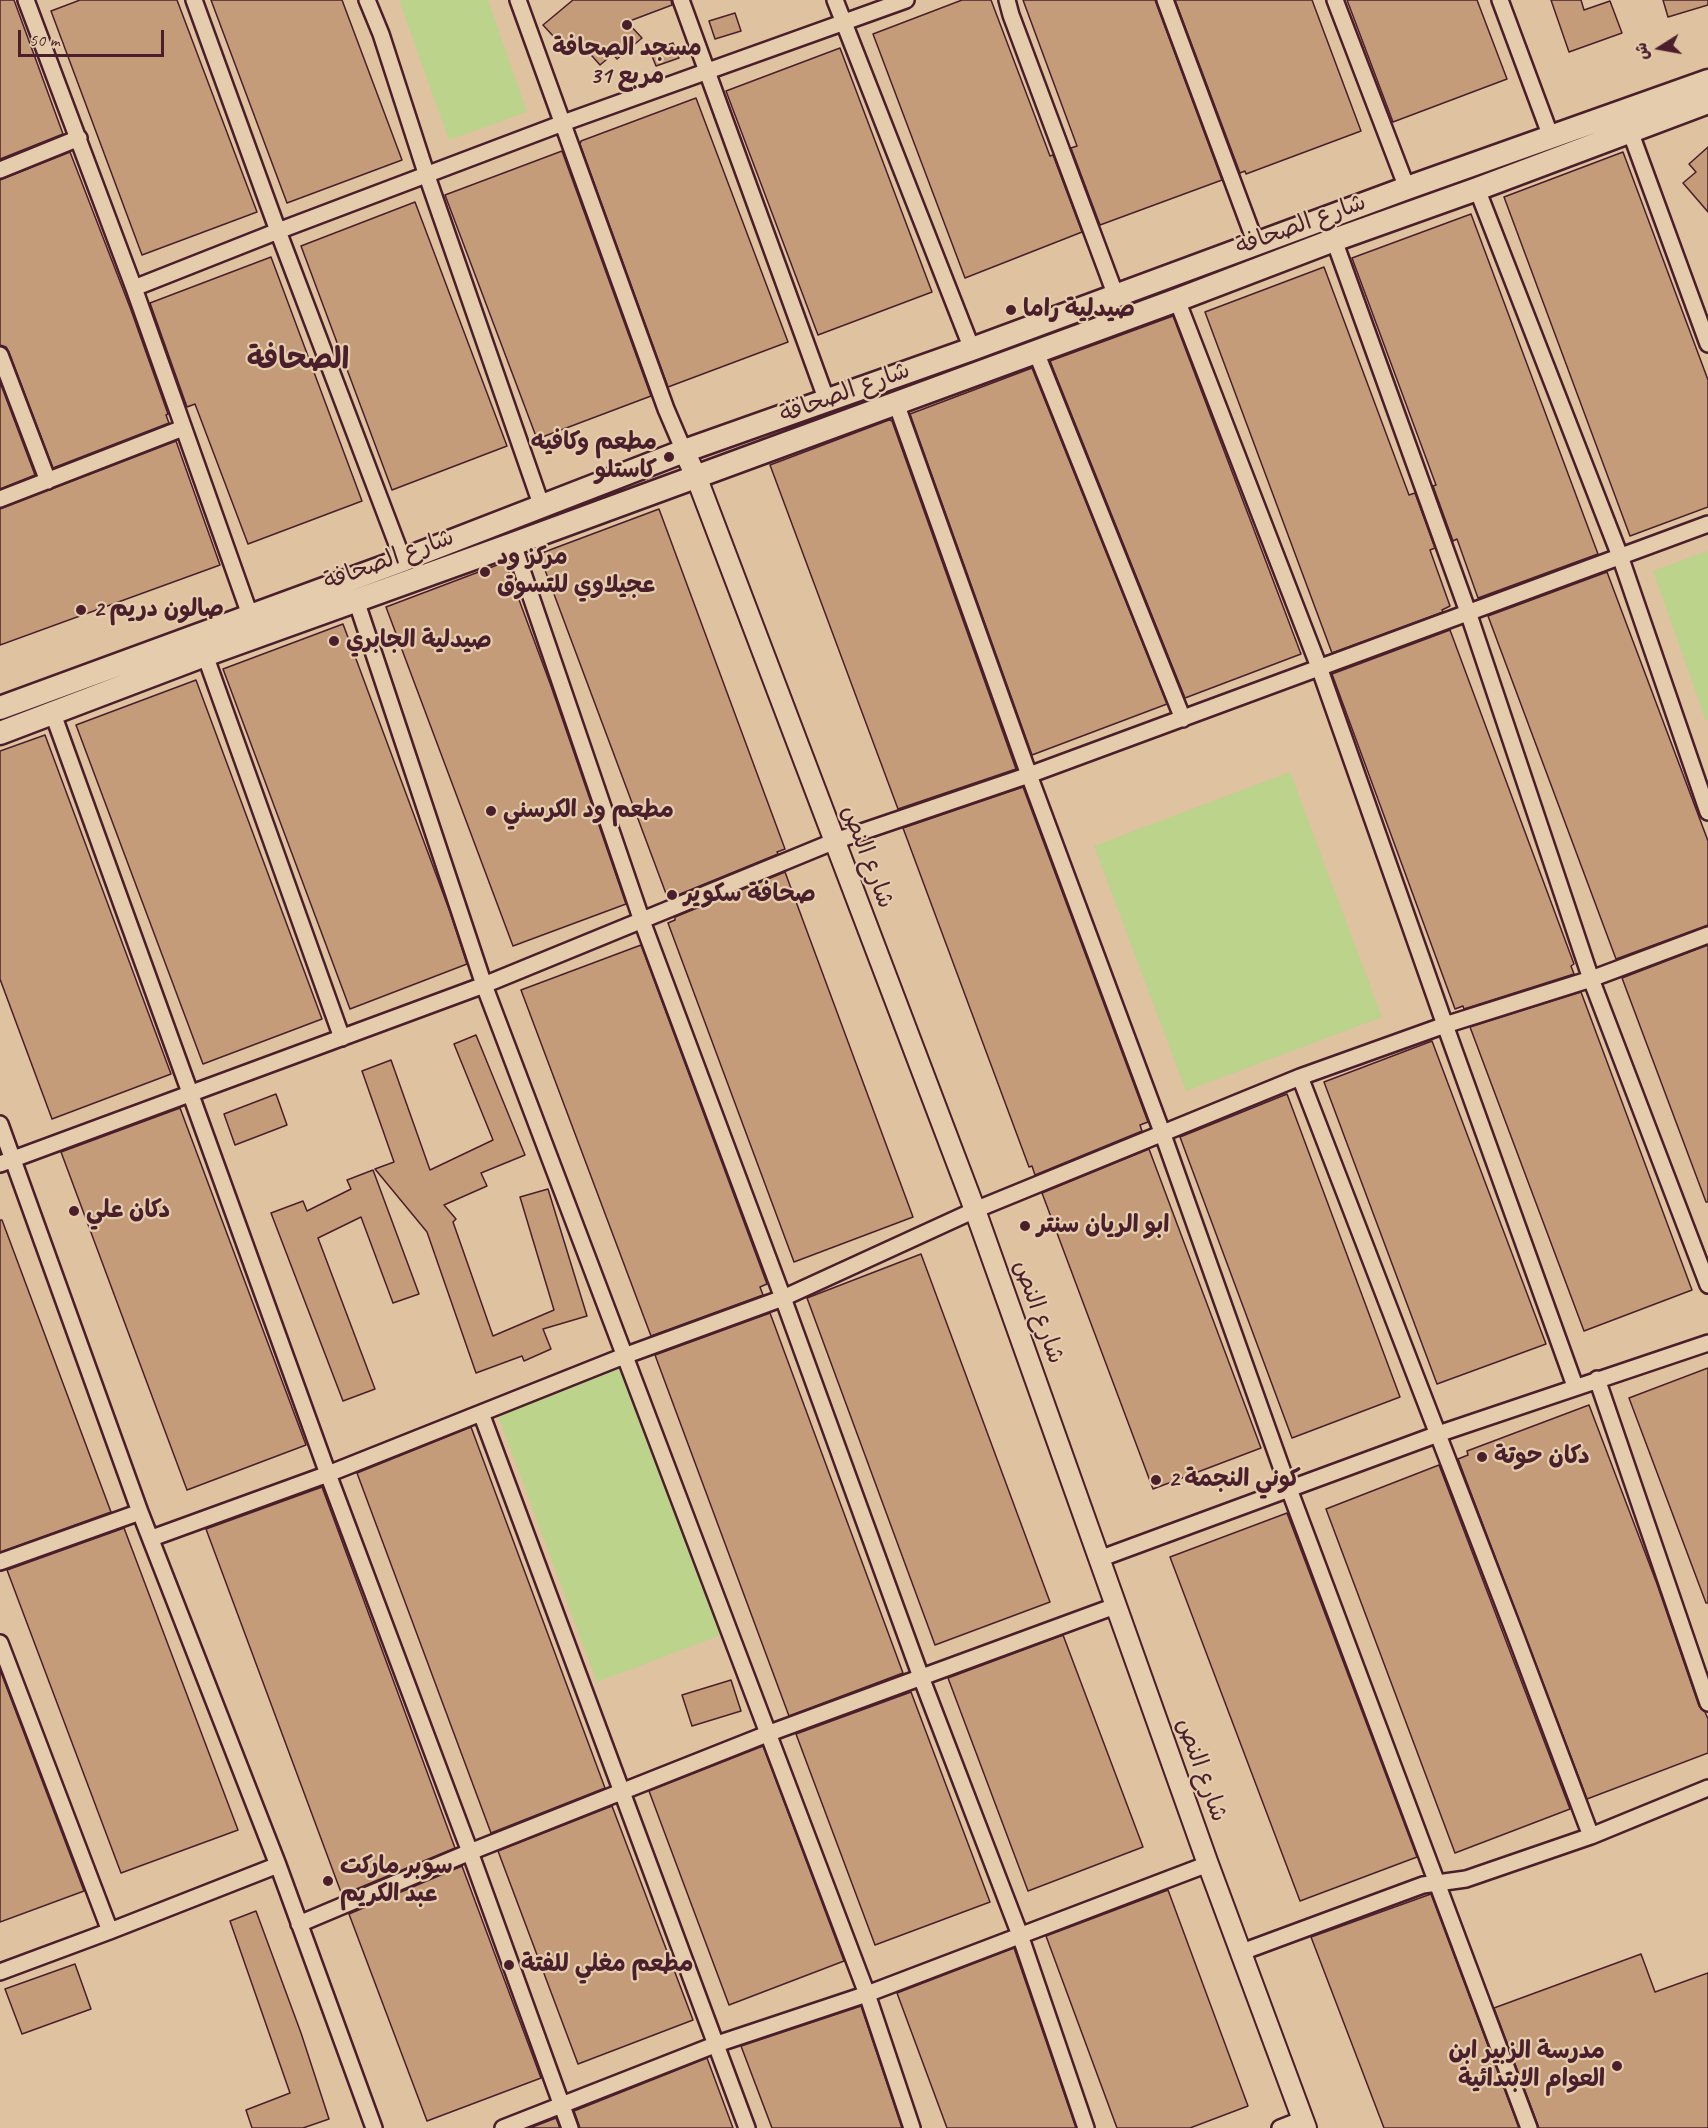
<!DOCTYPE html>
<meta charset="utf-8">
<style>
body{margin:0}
#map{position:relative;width:1708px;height:2128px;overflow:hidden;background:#dfc2a0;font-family:Caveat,"Playpen Sans Arabic",sans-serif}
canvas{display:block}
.north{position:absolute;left:1630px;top:18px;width:60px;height:60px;-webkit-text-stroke:4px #e5ccad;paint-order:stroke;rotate:259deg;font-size:16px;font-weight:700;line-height:24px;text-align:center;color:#4a1f2b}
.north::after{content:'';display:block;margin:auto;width:21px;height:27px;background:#4a1f2b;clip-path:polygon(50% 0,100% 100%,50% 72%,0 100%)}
.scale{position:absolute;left:18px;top:30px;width:146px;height:27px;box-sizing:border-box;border:3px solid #4a1f2b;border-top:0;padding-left:8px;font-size:18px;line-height:21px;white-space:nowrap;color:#4a1f2b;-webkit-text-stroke:4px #e5ccad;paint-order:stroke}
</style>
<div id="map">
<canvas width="1708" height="2128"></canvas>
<div class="north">ش</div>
<div class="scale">50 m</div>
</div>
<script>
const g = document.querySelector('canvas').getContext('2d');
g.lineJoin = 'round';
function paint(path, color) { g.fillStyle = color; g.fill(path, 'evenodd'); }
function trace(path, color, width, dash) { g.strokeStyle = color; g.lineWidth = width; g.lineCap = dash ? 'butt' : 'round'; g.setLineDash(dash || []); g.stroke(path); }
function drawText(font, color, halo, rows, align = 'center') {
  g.font = font + ' Caveat,"Playpen Sans Arabic",sans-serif'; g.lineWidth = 4.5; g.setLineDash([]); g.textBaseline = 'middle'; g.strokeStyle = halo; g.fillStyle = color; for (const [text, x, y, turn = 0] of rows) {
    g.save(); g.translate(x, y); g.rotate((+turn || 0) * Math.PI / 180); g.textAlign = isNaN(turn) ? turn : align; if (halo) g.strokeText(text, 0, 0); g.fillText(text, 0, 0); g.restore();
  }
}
paint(new Path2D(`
 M 399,0 L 488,0 L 527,112 L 449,140 Z
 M 1708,551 L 1708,720 L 1706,721 L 1653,571 Z
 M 1290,772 L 1382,1017 L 1186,1091 L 1094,846 Z
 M 622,1368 L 721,1635 L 597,1682 L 498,1415 Z`), '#bbd38a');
const building = new Path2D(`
 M 0,0 L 14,0 L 63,134 L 0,159 Z
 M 80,0 L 177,0 L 257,212 L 142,255 L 51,11 Z
 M 211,0 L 342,0 L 402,160 L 287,203 Z
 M 573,0 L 671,0 L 672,5 L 627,22 L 642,38 L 617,59 L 613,54 L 600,65 L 578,40 L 567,51 L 543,25 Z
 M 962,0 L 991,0 L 1050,156 L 1053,155 L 1082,232 L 965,278 L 873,34 Z
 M 1023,0 L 1155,0 L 1222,180 L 1100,225 L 1071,148 L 1077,146 Z
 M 1175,0 L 1312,0 L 1361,131 L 1246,174 L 1245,171 L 1240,173 Z
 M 1347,0 L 1477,0 L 1507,79 L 1393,122 Z
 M 1551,0 L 1581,0 L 1584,10 L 1610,1 L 1622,33 L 1569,52 Z
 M 1663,0 L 1708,0 L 1708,5 L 1668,17 Z
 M 735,13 L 741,31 L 715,39 L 709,21 Z
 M 673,43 L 679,58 L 656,66 L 650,51 Z
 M 840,48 L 932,292 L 818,335 L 726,91 Z
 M 696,98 L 788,342 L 668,387 L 580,144 L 581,141 Z
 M 1708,147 L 1708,212 L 1683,183 L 1696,172 L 1689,164 Z
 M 562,151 L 651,396 L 537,439 L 445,195 Z
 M 70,152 L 131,310 L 168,414 L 166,415 L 169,423 L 53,468 L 9,352 L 6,347 L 0,345 L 0,180 Z
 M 1623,152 L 1708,380 L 1708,507 L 1630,536 L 1504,197 Z
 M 415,202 L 507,446 L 392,490 L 301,246 Z
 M 1471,214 L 1598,554 L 1478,598 L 1457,539 L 1453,541 L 1433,486 L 1436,485 L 1352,258 Z
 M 271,257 L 362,501 L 248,544 L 195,404 L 187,407 L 150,303 Z
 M 1324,267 L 1409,495 L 1415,493 L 1435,548 L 1430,550 L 1450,606 L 1442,610 L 1443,612 L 1332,653 L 1205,312 Z
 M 1173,316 L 1301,654 L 1185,698 L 1050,361 Z
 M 1032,368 L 1167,704 L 1032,755 L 910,414 Z
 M 0,382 L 35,475 L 0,489 Z
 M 889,420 L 892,421 L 1016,769 L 898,809 L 770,465 Z
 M 176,441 L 220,565 L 0,645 L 0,509 Z
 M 659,509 L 785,849 L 777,852 L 778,854 L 668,899 L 539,554 Z
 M 505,562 L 551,686 L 626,904 L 513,946 L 386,607 Z
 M 1607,572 L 1708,841 L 1708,925 L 1616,959 L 1488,616 Z
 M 343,624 L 450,912 L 467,964 L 350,1009 L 223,669 Z
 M 1450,630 L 1574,964 L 1571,966 L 1574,974 L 1464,1009 L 1463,1006 L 1455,1009 L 1332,674 Z
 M 196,680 L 322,1019 L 203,1064 L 76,725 Z
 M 45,735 L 171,1074 L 52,1119 L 0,979 L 0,751 Z
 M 1023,787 L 1148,1122 L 1140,1125 L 1142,1131 L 1035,1175 L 1032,1166 L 1029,1167 L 903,828 Z
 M 785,872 L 913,1217 L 794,1262 L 668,923 L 675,920 L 675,917 Z
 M 641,945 L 767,1284 L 760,1287 L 763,1295 L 651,1336 L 521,990 Z
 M 1708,945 L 1708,1202 L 1706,1202 L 1622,978 Z
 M 1581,992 L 1692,1290 L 1584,1331 L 1470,1027 Z
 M 476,1035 L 525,1155 L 481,1173 L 487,1186 L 444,1205 L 456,1219 L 453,1222 L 493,1336 L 554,1310 L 520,1197 L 548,1189 L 587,1316 L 543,1329 L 551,1349 L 524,1361 L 522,1356 L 476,1373 L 427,1232 L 375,1169 L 394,1162 L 362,1071 L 391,1060 L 430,1170 L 493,1140 L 454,1044 Z
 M 1432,1041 L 1546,1344 L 1437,1384 L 1324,1082 Z
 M 276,1094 L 287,1125 L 235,1145 L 224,1114 Z
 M 1287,1094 L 1400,1397 L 1292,1438 L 1180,1137 Z
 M 180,1108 L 306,1445 L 187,1490 L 61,1152 Z
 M 1149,1149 L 1261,1448 L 1153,1489 L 1042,1193 Z
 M 373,1170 L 419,1294 L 393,1303 L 361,1217 L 318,1238 L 375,1389 L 343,1401 L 271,1213 L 303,1201 L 307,1211 L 351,1189 L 347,1180 Z
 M 0,1220 L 2,1220 L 111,1512 L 0,1552 Z
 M 921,1254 L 1050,1602 L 935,1645 L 807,1298 Z
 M 770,1313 L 903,1673 L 789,1716 L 655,1355 Z
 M 1708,1368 L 1708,1603 L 1706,1603 L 1629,1398 Z
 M 1589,1405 L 1657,1584 L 1699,1706 L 1705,1712 L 1708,1719 L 1708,1753 L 1587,1799 L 1458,1459 L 1468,1455 L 1467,1451 Z
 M 471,1427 L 605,1788 L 491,1833 L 357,1473 Z
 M 1439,1465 L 1570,1809 L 1455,1853 L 1326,1509 Z
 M 322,1487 L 455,1848 L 342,1895 L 206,1529 Z
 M 1287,1513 L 1417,1857 L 1300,1901 L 1170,1557 Z
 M 124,1528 L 238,1830 L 121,1873 L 7,1570 Z
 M 1063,1635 L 1143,1847 L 1028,1891 L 948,1678 Z
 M 0,1670 L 84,1891 L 0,1922 Z
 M 731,1680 L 741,1711 L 692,1726 L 682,1695 Z
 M 911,1692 L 990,1902 L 875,1945 L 796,1734 Z
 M 763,1746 L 844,1961 L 729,2005 L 649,1791 Z
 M 612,1806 L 693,2020 L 578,2064 L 498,1851 Z
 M 462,1866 L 541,2078 L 427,2121 L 349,1914 Z
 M 1168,1890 L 1248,2106 L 1190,2128 L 1117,2128 L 1046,1936 Z
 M 1431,1894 L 1519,2128 L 1384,2128 L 1311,1937 Z
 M 256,1911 L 301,2033 L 329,2119 L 303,2128 L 252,2128 L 246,2110 L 290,2093 L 230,1921 Z
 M 1014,1948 L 1076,2128 L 947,2128 L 897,1993 Z
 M 1641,1954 L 1655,1992 L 1708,1973 L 1708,2128 L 1539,2128 L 1494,2008 Z
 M 75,1964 L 91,2009 L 22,2034 L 5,1989 Z
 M 861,2006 L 902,2128 L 772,2128 L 741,2046 Z
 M 707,2058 L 733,2128 L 580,2128 L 574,2111 Z
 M 556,2118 L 560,2128 L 530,2128 Z`);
paint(building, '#c49c7a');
trace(building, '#4a1f2b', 1.5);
const minor = new Path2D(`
 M 26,0 L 134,288 L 250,615
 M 194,0 L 278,231 L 403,560
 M 367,0 L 381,34 L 427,176 L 542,507
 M 518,0 L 666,409 L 684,451
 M 681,0 L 827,401
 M 835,0 L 972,349
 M 1007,0 L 1011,15 L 1116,296
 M 1165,0 L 1256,244
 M 1335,0 L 1407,188
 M 1500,0 L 1551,137
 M 1630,131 L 1708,344
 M 0,170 L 79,138
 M 1477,189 L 1620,556 L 1708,812
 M 1334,240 L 1468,612 L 1591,979 L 1708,1285
 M 134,288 L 278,231 L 563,123 L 906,0
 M 1177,300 L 1319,667 L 1445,1025 L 1575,1386
 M 1036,352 L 1183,719
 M 0,355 L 48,481
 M 896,403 L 1029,775 L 1162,1132 L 1289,1489 L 1529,2128
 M 0,499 L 183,428
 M 513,544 L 642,921 L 783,1298 L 921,1677 L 1020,1935 L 1086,2128
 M 356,600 L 484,985 L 867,1994 L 912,2128
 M 205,655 L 342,1038
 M 53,714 L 328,1474 L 470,1852 L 570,2128
 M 1300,1077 L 1515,1634 L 1591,1836
 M 0,1124 L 140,1512 L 278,1865 L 374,2128
 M 0,1164 L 484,985 L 835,841 L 1029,775 L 1708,524
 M 1597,1379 L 1708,1703
 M 481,1413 L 747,2128
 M 152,1538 L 328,1474 L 624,1356 L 783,1298 L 975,1210 L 1300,1077 L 1445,1025 L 1591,979 L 1708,935
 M 1099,1559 L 1438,1434 L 1708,1343
 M 0,1562 L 140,1512
 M 0,1643 L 110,1931
 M 299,1924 L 470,1852 L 767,1734 L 1115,1606
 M 1242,1952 L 1423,1885 L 1466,1879 L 1591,1836 L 1708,1788
 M 0,1972 L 110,1931 L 278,1865
 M 503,2128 L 717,2044 L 867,1994 L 1208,1864
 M 1280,2128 L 1303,2119`);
const tertiary = new Path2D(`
 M 684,451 L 696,476 L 975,1210 L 1208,1864 L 1306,2128`);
const secondary = new Path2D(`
 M 0,708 L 403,560 L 684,451 L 972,349 L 1407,188 L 1708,81
 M 0,733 L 205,655 L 513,544 L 1177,300 L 1334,240 L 1477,189 L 1708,102`);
trace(minor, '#4a1f2b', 20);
trace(tertiary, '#4a1f2b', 24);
trace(secondary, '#4a1f2b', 27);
trace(minor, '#e5ccad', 15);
trace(tertiary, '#e5ccad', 20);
trace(secondary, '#e5ccad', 22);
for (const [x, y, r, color] of [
 [627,25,6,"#4a1f2b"],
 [1011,310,6,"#4a1f2b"],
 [669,457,6,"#4a1f2b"],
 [485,572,6,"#4a1f2b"],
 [81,610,6,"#4a1f2b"],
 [334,641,6,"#4a1f2b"],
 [491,811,6,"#4a1f2b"],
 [672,895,6,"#4a1f2b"],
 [74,1211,6,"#4a1f2b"],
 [1025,1226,6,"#4a1f2b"],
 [1482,1457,6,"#4a1f2b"],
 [1156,1480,6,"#4a1f2b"],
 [328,1881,6,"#4a1f2b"],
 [509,1965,6,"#4a1f2b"],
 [1617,2066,6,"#4a1f2b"]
]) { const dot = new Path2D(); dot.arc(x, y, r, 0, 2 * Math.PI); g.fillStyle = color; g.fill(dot); trace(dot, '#e5ccad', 2); }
drawText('bold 24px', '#4a1f2b', '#e5ccad', [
 ["مسجد الصحافة",627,49,"center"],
 ["مربع 31",627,77,"center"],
 ["صيدلية راما",1023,310],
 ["مطعم وكافيه",657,443,"right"],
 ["كاستلو",657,471,"right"],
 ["مركز ود",497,558],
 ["عجيلاوي للتسوق",497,586],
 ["صالون دريم 2",93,610],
 ["صيدلية الجابري",346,641],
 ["مطعم ود الكرسني",503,811],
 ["صحافة سكوير",684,895],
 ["دكان علي",86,1211],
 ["ابو الريان سنتر",1037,1226],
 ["دكان حوتة",1494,1457],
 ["كوني النجمة 2",1168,1480],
 ["سوبر ماركت",340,1867],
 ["عبد الكريم",340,1895],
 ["مطعم مغلي للفتة",521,1965],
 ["مدرسة الزبير ابن",1605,2052,"right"],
 ["العوام الابتدائية",1605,2080,"right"]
], 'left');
drawText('24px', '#4a1f2b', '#e5ccad', [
 ["شارع الصحافة",1301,225,-20],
 ["شارع الصحافة",845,393,-20],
 ["شارع الصحافة",389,560,-20],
 ["شارع النص",867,857,69],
 ["شارع النص",1038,1312,70],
 ["شارع النص",1201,1770,70]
]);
drawText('bold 30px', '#4a1f2b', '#e5ccad', [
 ["الصحافة",298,360]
]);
</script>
